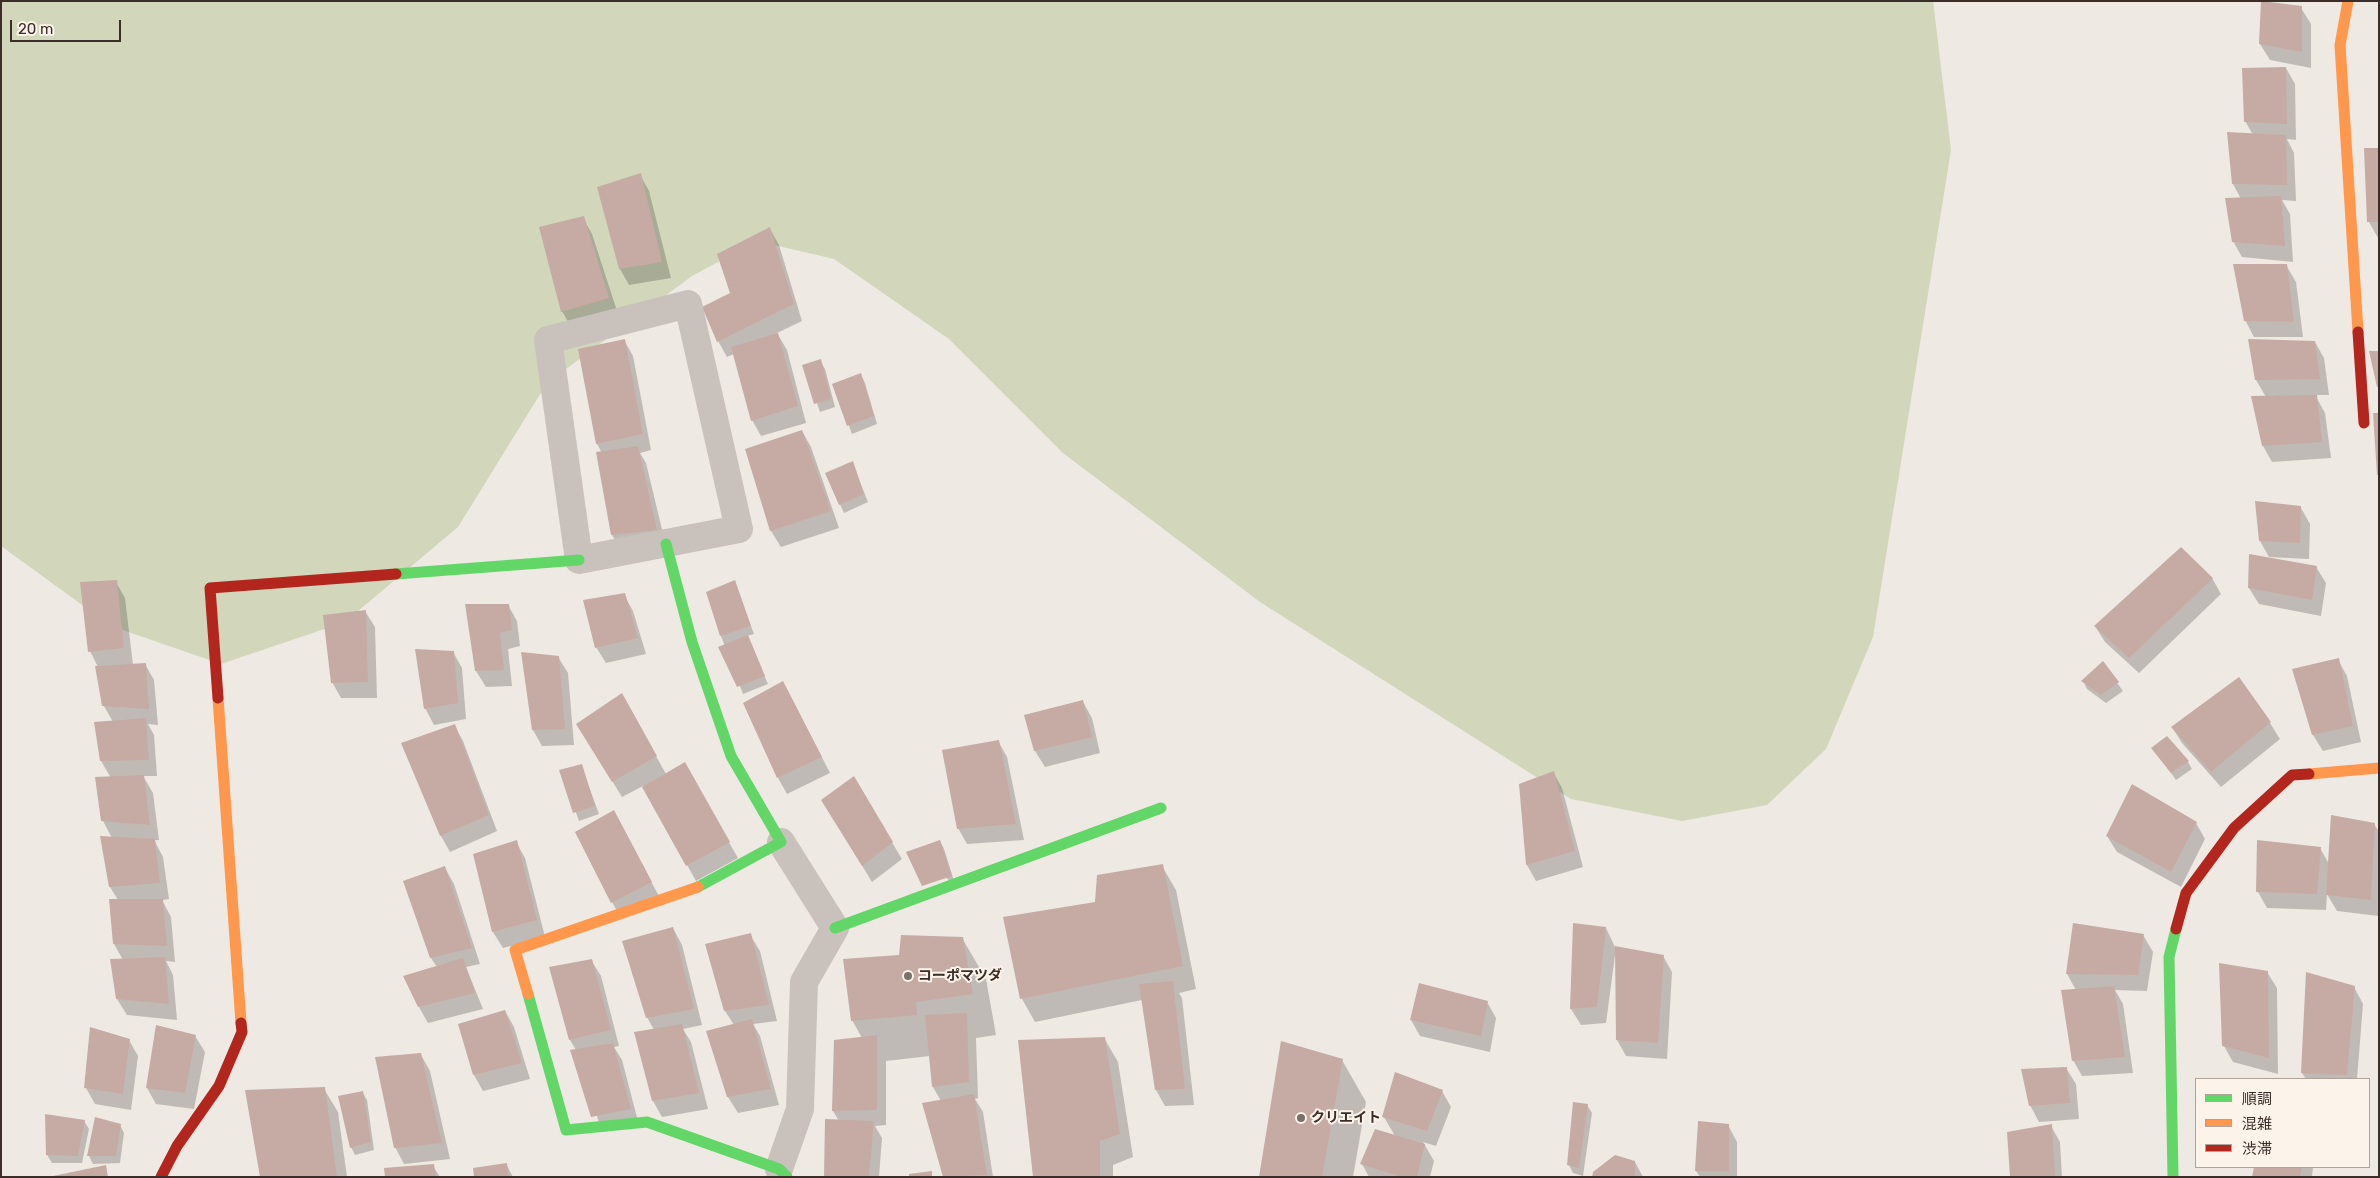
<!DOCTYPE html>
<meta charset="utf-8">
<style>
body{margin:0}
#map{position:relative;width:2380px;height:1178px;overflow:hidden;background:#efe9e3;font-family:Rubik,"Noto Sans JP",sans-serif}
canvas{display:block}
.frame{position:absolute;inset:0;border:2px solid #3b2d28;pointer-events:none}
.legend{position:absolute;left:2195px;top:1078px;width:175px;height:90px;box-sizing:border-box;background:#fcf3ea;border:1px solid #afa49c;margin:0;padding:6px 9px;list-style:none;font-size:15px;color:#3b2d28}
.legend li{display:flex;align-items:center;gap:10px;height:25px}
.legend b{width:25px;border:1px solid #afa49c}
.scale{position:absolute;left:10px;top:20px;width:111px;height:22px;box-sizing:border-box;border:2px solid #3b2d28;border-top:0;padding-left:6px;font-size:15px;line-height:18px;white-space:nowrap;color:#3b2d28;-webkit-text-stroke:4px #fcf3ea;paint-order:stroke}
</style>
<div id="map">
<canvas width="2380" height="1178"></canvas>
<div class="frame"></div>
<ul class="legend">
<li><b style="height:6px;background:#63d668"></b>順調</li>
<li><b style="height:6px;background:#ff974d"></b>混雑</li>
<li><b style="height:6px;background:#b3261e"></b>渋滞</li>
</ul>
<div class="scale">20 m</div>
</div>
<script>
const g = document.querySelector('canvas').getContext('2d');
g.lineJoin = 'round';
function paint(path, color) { g.fillStyle = color; g.fill(path, 'evenodd'); }
function trace(path, color, width, dash) { g.strokeStyle = color; g.lineWidth = width; g.lineCap = dash ? 'butt' : 'round'; g.setLineDash(dash || []); g.stroke(path); }
function drawText(font, color, halo, rows, align = 'center') {
  g.font = font + ' Rubik,"Noto Sans JP",sans-serif'; g.lineWidth = 4; g.setLineDash([]); g.textBaseline = 'middle'; g.strokeStyle = halo; g.fillStyle = color; for (const [text, x, y, turn = 0] of rows) {
    g.save(); g.translate(x, y); g.rotate((+turn || 0) * Math.PI / 180); g.textAlign = isNaN(turn) ? turn : align; if (halo) g.strokeText(text, 0, 0); g.fillText(text, 0, 0); g.restore();
  }
}
paint(new Path2D(`
 M 1,1 L 1933,1 L 1951,150 L 1873,637 L 1826,749 L 1767,805 L 1682,821 L 1571,799 L 1260,602 L 1063,453 L 949,339 L 834,259 L 757,241 L 692,276 L 547,383 L 458,527 L 345,622 L 221,664 L 111,626 L 1,546 Z`), '#d2d6bb');
paint(new Path2D(`
 M 2301,8 L 2311,24 L 2311,68 L 2270,60 L 2260,44 Z
 M 2286,68 L 2295,84 L 2296,140 L 2287,139 L 2294,153 L 2296,201 L 2282,200 L 2290,214 L 2293,262 L 2242,257 L 2233,241 L 2241,199 L 2233,184 L 2253,135 L 2245,121 Z
 M 2379,149 L 2379,238 L 2378,238 L 2369,222 Z
 M 640,175 L 649,191 L 671,278 L 629,285 L 620,269 Z
 M 583,218 L 592,234 L 618,314 L 571,327 L 562,311 Z
 M 770,229 L 779,245 L 802,321 L 777,333 L 787,350 L 806,423 L 761,436 L 752,420 L 734,354 L 727,357 L 718,341 L 731,294 Z
 M 2286,265 L 2296,282 L 2303,337 L 2254,337 L 2245,320 Z
 M 624,340 L 633,356 L 651,450 L 640,453 L 646,463 L 666,546 L 622,551 L 612,535 L 602,453 L 597,444 Z
 M 2315,342 L 2324,358 L 2329,395 L 2315,395 L 2325,413 L 2331,458 L 2272,462 L 2263,446 L 2266,397 L 2256,380 Z
 M 820,361 L 825,369 L 835,407 L 820,412 L 804,365 Z
 M 861,375 L 865,383 L 877,424 L 852,434 L 834,385 Z
 M 802,431 L 811,447 L 839,528 L 781,547 L 771,531 L 747,450 Z
 M 852,462 L 868,502 L 844,513 L 826,474 Z
 M 2301,508 L 2310,524 L 2309,559 L 2269,557 L 2260,541 Z
 M 2316,567 L 2326,583 L 2321,616 L 2259,604 L 2249,588 Z
 M 2212,578 L 2221,594 L 2139,673 L 2105,642 L 2095,626 Z
 M 116,582 L 125,598 L 133,665 L 145,664 L 154,680 L 158,725 L 148,724 L 154,735 L 157,776 L 143,776 L 153,793 L 159,840 L 154,840 L 163,857 L 169,899 L 162,900 L 171,917 L 175,962 L 166,961 L 173,975 L 177,1020 L 127,1015 L 117,999 L 123,960 L 114,944 L 111,900 L 118,900 L 110,887 L 112,838 L 103,821 L 111,778 L 101,761 L 113,722 L 104,706 L 98,667 L 90,651 Z
 M 734,582 L 754,634 L 747,636 L 768,684 L 743,694 L 721,636 L 708,592 Z
 M 624,595 L 633,611 L 646,654 L 606,663 L 596,647 Z
 M 508,605 L 517,621 L 520,646 L 508,649 L 512,686 L 486,687 L 476,671 L 467,606 Z
 M 365,611 L 375,627 L 377,698 L 341,698 L 332,682 Z
 M 453,652 L 462,668 L 466,719 L 434,725 L 425,708 Z
 M 522,653 L 558,657 L 568,673 L 574,745 L 542,746 L 533,730 Z
 M 2338,660 L 2347,676 L 2361,742 L 2323,751 L 2313,735 L 2293,670 Z
 M 2103,663 L 2123,691 L 2106,703 L 2087,689 L 2083,681 Z
 M 622,695 L 666,774 L 684,764 L 738,858 L 696,881 L 643,786 L 622,797 L 587,740 Z
 M 792,699 L 830,773 L 787,794 L 778,778 Z
 M 1083,702 L 1092,718 L 1100,753 L 1045,767 L 1035,751 L 1025,716 Z
 M 2270,723 L 2280,739 L 2221,787 L 2182,743 L 2172,727 Z
 M 454,725 L 463,741 L 497,831 L 450,852 L 441,836 L 403,744 Z
 M 998,741 L 1007,757 L 1024,840 L 967,844 L 958,828 Z
 M 2153,748 L 2188,762 L 2192,769 L 2176,780 Z
 M 581,765 L 599,814 L 579,821 L 561,771 Z
 M 1553,772 L 1562,788 L 1583,867 L 1536,881 L 1527,865 L 1520,785 Z
 M 853,778 L 902,859 L 872,882 L 832,816 Z
 M 2196,823 L 2205,839 L 2181,887 L 2117,852 L 2107,836 Z
 M 2374,824 L 2379,832 L 2379,916 L 2337,911 L 2327,894 L 2326,910 L 2267,908 L 2258,892 L 2320,848 L 2329,864 Z
 M 622,828 L 660,898 L 621,918 L 612,902 Z
 M 940,841 L 944,849 L 955,884 L 908,852 Z
 M 516,842 L 525,858 L 545,937 L 503,948 L 493,932 Z
 M 1162,866 L 1176,890 L 1196,989 L 1179,993 L 1182,998 L 1194,1105 L 1165,1106 L 1156,1090 L 1142,1000 L 1035,1022 L 1022,999 L 1096,904 Z
 M 445,868 L 454,884 L 480,964 L 466,967 L 483,1009 L 428,1023 L 419,1007 L 437,967 L 431,958 L 405,882 Z
 M 673,928 L 682,945 L 702,1025 L 683,1029 L 691,1042 L 708,1109 L 662,1117 L 653,1101 L 635,1033 L 654,1030 L 647,1017 Z
 M 1606,928 L 1615,947 L 1663,956 L 1672,972 L 1667,1059 L 1626,1056 L 1617,1040 L 1616,948 L 1606,1023 L 1581,1025 L 1571,1009 Z
 M 750,935 L 760,951 L 777,1021 L 753,1024 L 760,1036 L 779,1105 L 738,1113 L 728,1097 L 734,1025 L 725,1011 Z
 M 2143,935 L 2153,952 L 2147,991 L 2115,990 L 2123,1004 L 2133,1073 L 2082,1076 L 2073,1060 L 2076,990 L 2067,974 Z
 M 962,938 L 986,979 L 996,1035 L 976,1038 L 978,1098 L 975,1099 L 983,1112 L 993,1177 L 945,1177 L 941,1101 L 933,1087 L 930,1056 L 886,1061 L 886,1125 L 875,1126 L 882,1138 L 879,1177 L 825,1177 L 839,1121 L 833,1111 L 862,1038 L 852,1020 L 900,956 Z
 M 591,960 L 601,976 L 619,1046 L 614,1047 L 622,1060 L 639,1125 L 602,1132 L 576,1050 L 570,1040 L 551,968 Z
 M 2267,972 L 2277,988 L 2278,1074 L 2233,1062 L 2224,1046 Z
 M 2354,987 L 2363,1004 L 2357,1079 L 2306,1079 L 2302,1073 Z
 M 1487,1002 L 1496,1018 L 1490,1052 L 1420,1036 L 1411,1020 Z
 M 505,1011 L 514,1027 L 530,1079 L 483,1091 L 474,1075 Z
 M 195,1036 L 205,1052 L 194,1109 L 156,1104 L 147,1088 Z
 M 1104,1038 L 1118,1062 L 1133,1157 L 1113,1165 L 1113,1177 L 1034,1177 Z
 M 129,1040 L 138,1056 L 131,1110 L 95,1104 L 86,1088 Z
 M 421,1055 L 430,1071 L 450,1159 L 404,1164 L 395,1147 Z
 M 1342,1060 L 1366,1102 L 1353,1177 L 1260,1177 Z
 M 2066,1068 L 2076,1084 L 2079,1119 L 2039,1122 L 2030,1105 Z
 M 324,1089 L 338,1112 L 347,1177 L 261,1177 Z
 M 1442,1091 L 1451,1107 L 1436,1146 L 1423,1142 L 1434,1161 L 1430,1177 L 1369,1177 L 1362,1164 L 1395,1136 L 1384,1117 Z
 M 363,1093 L 367,1100 L 374,1150 L 355,1155 L 351,1147 Z
 M 1587,1105 L 1592,1113 L 1583,1176 L 1573,1173 L 1569,1165 Z
 M 47,1115 L 84,1121 L 89,1129 L 82,1163 L 52,1163 L 47,1155 Z
 M 96,1119 L 120,1125 L 124,1133 L 120,1163 L 93,1164 L 89,1156 Z
 M 1728,1125 L 1737,1142 L 1737,1177 L 1700,1177 L 1696,1171 Z
 M 2051,1126 L 2060,1142 L 2062,1177 L 2011,1177 Z
 M 1635,1162 L 1643,1177 L 1593,1177 Z
 M 506,1164 L 513,1177 L 475,1177 Z
 M 433,1166 L 440,1177 L 386,1177 Z
 M 2255,1167 L 2313,1167 L 2312,1177 L 2253,1177 Z`), '#0003');
paint(new Path2D(`
 M 2261,1 L 2302,6 L 2302,52 L 2259,44 Z
 M 2286,67 L 2287,124 L 2244,122 L 2242,68 Z
 M 2227,132 L 2286,135 L 2287,185 L 2232,184 Z
 M 2364,148 L 2379,148 L 2379,222 L 2367,222 Z
 M 641,173 L 662,262 L 619,269 L 597,187 Z
 M 2281,196 L 2285,246 L 2232,242 L 2225,198 Z
 M 584,216 L 609,298 L 561,312 L 539,227 Z
 M 770,227 L 794,304 L 717,342 L 702,307 L 730,293 L 717,254 Z
 M 2233,264 L 2287,264 L 2294,322 L 2244,321 Z
 M 778,333 L 798,406 L 751,421 L 731,347 Z
 M 625,339 L 643,434 L 596,444 L 578,349 Z
 M 2248,339 L 2315,341 L 2320,379 L 2255,380 Z
 M 2369,351 L 2379,351 L 2379,387 L 2377,387 Z
 M 821,359 L 831,399 L 814,404 L 802,365 Z
 M 861,373 L 874,416 L 847,426 L 832,384 Z
 M 2317,395 L 2322,442 L 2262,446 L 2251,396 Z
 M 2373,413 L 2379,413 L 2379,475 L 2377,475 Z
 M 802,430 L 831,511 L 770,531 L 745,449 Z
 M 638,446 L 657,530 L 611,535 L 596,452 Z
 M 853,461 L 864,494 L 839,505 L 825,473 Z
 M 2255,501 L 2301,506 L 2300,543 L 2259,541 Z
 M 2181,547 L 2213,578 L 2129,658 L 2094,626 Z
 M 2249,554 L 2317,566 L 2312,600 L 2248,588 Z
 M 117,580 L 124,648 L 88,652 L 80,582 Z
 M 735,580 L 751,626 L 720,636 L 706,592 Z
 M 625,593 L 638,638 L 595,648 L 583,600 Z
 M 465,604 L 509,604 L 512,630 L 500,633 L 504,670 L 475,671 Z
 M 366,610 L 368,682 L 331,683 L 323,615 Z
 M 748,635 L 765,676 L 737,687 L 718,647 Z
 M 415,649 L 454,651 L 458,703 L 424,709 Z
 M 521,652 L 559,656 L 565,729 L 532,730 Z
 M 2339,658 L 2353,726 L 2312,735 L 2292,669 Z
 M 2103,661 L 2119,682 L 2101,695 L 2081,681 Z
 M 146,663 L 149,709 L 102,706 L 95,666 Z
 M 2239,677 L 2271,722 L 2211,772 L 2171,727 Z
 M 783,681 L 822,757 L 777,778 L 743,703 Z
 M 622,693 L 657,756 L 612,782 L 576,724 Z
 M 1083,700 L 1092,737 L 1034,751 L 1024,715 Z
 M 146,718 L 149,760 L 100,761 L 94,722 Z
 M 455,724 L 489,815 L 440,836 L 401,743 Z
 M 2167,736 L 2189,761 L 2171,773 L 2151,748 Z
 M 999,740 L 1016,824 L 957,829 L 942,750 Z
 M 685,762 L 730,842 L 686,866 L 642,787 Z
 M 582,764 L 595,806 L 573,813 L 559,770 Z
 M 1554,771 L 1575,851 L 1526,865 L 1519,784 Z
 M 144,775 L 150,825 L 101,821 L 95,777 Z
 M 854,776 L 893,842 L 862,866 L 821,800 Z
 M 2132,784 L 2197,822 L 2171,872 L 2106,836 Z
 M 614,810 L 652,882 L 611,903 L 575,832 Z
 M 2331,815 L 2375,823 L 2371,900 L 2326,895 Z
 M 100,836 L 155,839 L 160,883 L 109,887 Z
 M 517,840 L 537,920 L 492,932 L 473,854 Z
 M 940,840 L 952,876 L 922,886 L 906,852 Z
 M 2257,840 L 2321,847 L 2317,894 L 2256,892 Z
 M 1163,864 L 1183,966 L 1020,999 L 1003,917 L 1095,902 L 1097,875 Z
 M 445,866 L 472,948 L 430,958 L 403,881 Z
 M 109,899 L 163,899 L 167,946 L 113,944 Z
 M 1573,923 L 1606,927 L 1597,1007 L 1570,1009 Z
 M 2073,923 L 2144,934 L 2138,975 L 2066,974 Z
 M 673,927 L 694,1009 L 646,1018 L 622,941 Z
 M 751,933 L 769,1005 L 724,1011 L 705,944 Z
 M 901,935 L 963,937 L 973,994 L 916,1002 L 917,1015 L 851,1021 L 843,959 L 899,955 Z
 M 1615,946 L 1664,955 L 1658,1043 L 1616,1040 Z
 M 165,957 L 169,1004 L 116,999 L 110,959 Z
 M 463,958 L 475,993 L 418,1007 L 403,976 Z
 M 592,959 L 611,1030 L 569,1040 L 549,967 Z
 M 2219,963 L 2268,971 L 2269,1058 L 2222,1046 Z
 M 2306,972 L 2355,986 L 2347,1075 L 2301,1073 Z
 M 1173,981 L 1185,1089 L 1155,1090 L 1139,984 Z
 M 1419,983 L 1488,1001 L 1481,1036 L 1410,1020 Z
 M 2114,986 L 2125,1057 L 2072,1061 L 2061,990 Z
 M 505,1010 L 522,1063 L 473,1075 L 458,1024 Z
 M 967,1013 L 969,1082 L 932,1087 L 925,1015 Z
 M 752,1019 L 771,1089 L 727,1097 L 706,1031 Z
 M 682,1024 L 699,1093 L 652,1101 L 634,1032 Z
 M 156,1025 L 196,1035 L 185,1093 L 146,1088 Z
 M 90,1027 L 130,1039 L 123,1094 L 84,1088 Z
 M 877,1035 L 877,1110 L 832,1111 L 834,1040 Z
 M 1105,1037 L 1120,1134 L 1100,1141 L 1100,1177 L 1033,1177 L 1018,1040 Z
 M 1281,1041 L 1343,1059 L 1322,1177 L 1259,1177 Z
 M 613,1043 L 631,1109 L 591,1117 L 570,1050 Z
 M 421,1053 L 442,1143 L 394,1148 L 375,1057 Z
 M 2067,1067 L 2070,1103 L 2029,1106 L 2021,1069 Z
 M 1395,1072 L 1443,1090 L 1427,1131 L 1382,1117 Z
 M 325,1087 L 337,1177 L 260,1177 L 245,1090 Z
 M 363,1091 L 371,1142 L 350,1148 L 338,1096 Z
 M 974,1094 L 987,1175 L 943,1177 L 922,1103 Z
 M 1573,1102 L 1588,1104 L 1579,1168 L 1567,1165 Z
 M 45,1114 L 85,1120 L 78,1156 L 46,1155 Z
 M 95,1117 L 121,1124 L 116,1156 L 87,1156 Z
 M 825,1119 L 874,1121 L 869,1177 L 824,1177 Z
 M 1698,1121 L 1729,1124 L 1729,1171 L 1695,1171 Z
 M 2052,1124 L 2055,1177 L 2010,1177 L 2007,1132 Z
 M 1375,1129 L 1425,1144 L 1417,1177 L 1402,1177 L 1360,1164 Z
 M 1615,1155 L 1635,1161 L 1635,1177 L 1592,1177 L 1593,1172 Z
 M 507,1163 L 509,1177 L 474,1177 L 473,1168 Z
 M 434,1164 L 436,1177 L 385,1177 L 384,1168 Z
 M 106,1165 L 108,1177 L 53,1177 L 53,1176 Z
 M 2254,1167 L 2302,1167 L 2300,1177 L 2252,1177 Z
 M 932,1171 L 932,1177 L 909,1177 L 909,1174 Z`), '#c5aba3');
trace(new Path2D(`
 M 688,304 L 739,529 L 579,560 L 548,340 Z
 M 779,1169 L 800,1109 L 804,982 L 835,928 L 781,842`), '#c9c1bb', 28);
trace(new Path2D(`
 M 666,544 L 692,642 L 731,756 L 781,842 L 698,887
 M 396,574 L 579,560
 M 835,928 L 1161,808
 M 528,994 L 566,1130 L 647,1122 L 779,1169 L 787,1177
 M 2173,1177 L 2169,957 L 2176,929`), '#63d668', 11);
trace(new Path2D(`
 M 2348,1 L 2340,45 L 2358,332
 M 218,698 L 241,1023
 M 2309,774 L 2379,768
 M 528,994 L 515,950 L 698,887`), '#ff974d', 11);
trace(new Path2D(`
 M 2358,332 L 2364,423
 M 218,698 L 210,588 L 396,574
 M 2176,929 L 2186,893 L 2234,828 L 2292,775 L 2309,774
 M 161,1177 L 177,1146 L 219,1086 L 242,1032 L 241,1023`), '#b3261e', 11);
for (const [x, y, r, color] of [
 [908,976,5,"#7a6f69"],
 [1301,1118,5,"#7a6f69"]
]) { const dot = new Path2D(); dot.arc(x, y, r, 0, 2 * Math.PI); g.fillStyle = color; g.fill(dot); trace(dot, '#fcf3ea', 2); }
drawText('bold 14px', '#3b2d28', '#fcf3ea', [
 ["コーポマツダ",918,976],
 ["クリエイト",1311,1118]
], 'left');
</script>
